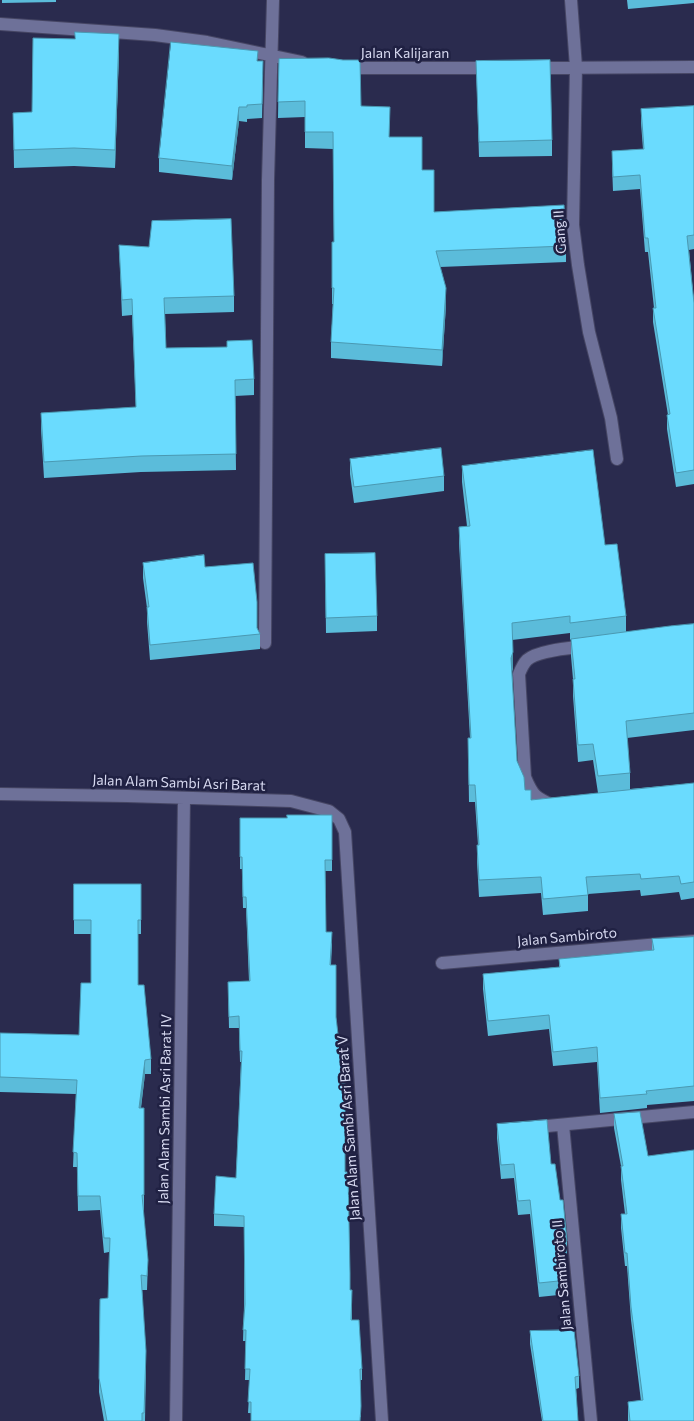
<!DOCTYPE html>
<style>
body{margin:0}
canvas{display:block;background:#2a2b4e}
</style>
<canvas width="694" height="1421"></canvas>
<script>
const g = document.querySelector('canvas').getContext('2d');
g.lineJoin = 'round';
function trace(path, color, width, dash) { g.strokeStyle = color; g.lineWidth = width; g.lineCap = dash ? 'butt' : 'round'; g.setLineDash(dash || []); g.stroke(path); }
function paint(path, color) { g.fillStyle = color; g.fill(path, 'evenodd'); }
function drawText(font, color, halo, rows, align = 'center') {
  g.font = font + ' Commissioner,sans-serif'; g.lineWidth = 5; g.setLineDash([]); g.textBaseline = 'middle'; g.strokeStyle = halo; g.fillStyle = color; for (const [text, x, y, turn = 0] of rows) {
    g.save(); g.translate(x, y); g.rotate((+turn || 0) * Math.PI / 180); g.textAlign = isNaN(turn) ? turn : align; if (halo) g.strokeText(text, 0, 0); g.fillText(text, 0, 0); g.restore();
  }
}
const minor = new Path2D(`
 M 571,0 L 576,67 L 573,225 L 578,265 L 589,332 L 611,418 L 617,459
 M 0,24 L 155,35 L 207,42 L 302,62
 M 344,68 L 492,68
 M 534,68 L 694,67
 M 265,643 L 268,180 L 273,0
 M 0,794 L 127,796 L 291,801 L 329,811 L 339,819 L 345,832 L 382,1421
 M 554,806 C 535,797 533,796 525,777 L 519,674 C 521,669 523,664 527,660 C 538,650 572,648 587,646
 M 442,963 L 694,941
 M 563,1125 L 591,1421
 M 537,1127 L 694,1112
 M 176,1421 L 184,798`);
trace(minor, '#464664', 14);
trace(minor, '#6e7199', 12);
paint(new Path2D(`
 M 2,0 L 56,0 L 56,2 L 2,3 Z
 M 627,0 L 694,0 L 694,3 L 628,9 Z
 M 119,52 L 115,168 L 74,166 L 14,168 L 13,113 L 32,112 Z
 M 279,59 L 361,106 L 389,137 L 422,170 L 434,212 L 566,246 L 566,262 L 440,267 L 446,305 L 442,366 L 331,358 L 331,342 L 333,304 L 332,304 L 332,242 L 334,242 L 333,149 L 305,148 L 305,117 L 278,118 Z
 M 258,61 L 263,76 L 262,118 L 247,119 L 247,122 L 239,121 L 232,180 L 159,172 L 159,158 Z
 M 476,61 L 552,140 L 552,156 L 479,157 Z
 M 694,106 L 694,249 L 689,250 L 694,303 L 694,484 L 676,487 L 667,429 L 667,415 L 668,415 L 653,322 L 653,308 L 654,308 L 648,252 L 645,252 L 640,189 L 613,191 L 612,165 L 612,151 L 643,149 L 641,123 L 641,109 Z
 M 119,245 L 234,296 L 234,312 L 165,314 L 166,348 L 254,379 L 254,395 L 235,396 L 236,470 L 141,472 L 44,478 L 41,429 L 41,413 L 136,408 L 132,315 L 122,316 Z
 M 350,459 L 444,476 L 444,491 L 354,503 L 350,474 Z
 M 462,466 L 605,545 L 626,616 L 626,632 L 694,624 L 694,730 L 627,738 L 630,773 L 630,789 L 694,783 L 694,898 L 681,900 L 679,892 L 641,896 L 640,890 L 588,894 L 588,911 L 543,915 L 541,893 L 479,897 L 477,862 L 477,845 L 478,845 L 475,802 L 469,802 L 468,738 L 470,738 L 459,543 L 459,527 L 467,526 L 462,482 ZM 570,633 L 570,640 L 571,639 L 571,656 L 573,679 L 573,696 L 578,762 L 593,760 L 598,793 L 531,800 L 525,790 L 517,761 L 512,672 L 513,668 L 512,640 Z
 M 325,554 L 377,616 L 377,631 L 326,633 Z
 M 143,563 L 205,567 L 257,628 L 260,634 L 260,649 L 150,660 L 147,622 L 147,608 L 143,578 Z
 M 332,815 L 332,871 L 325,871 L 326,932 L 332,944 L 331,965 L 336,1018 L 345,1172 L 350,1290 L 352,1301 L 352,1320 L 362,1369 L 362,1380 L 360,1380 L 361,1417 L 248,1413 L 250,1380 L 245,1380 L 246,1341 L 243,1341 L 244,1306 L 244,1227 L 214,1226 L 214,1214 L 236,1178 L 241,1062 L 240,1062 L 239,1028 L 229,1028 L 228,982 L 249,981 L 246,908 L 243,908 L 242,869 L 240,869 L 240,818 L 287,818 Z
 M 74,884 L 141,884 L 141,934 L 138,934 L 138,985 L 151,1059 L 151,1074 L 145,1074 L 141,1108 L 144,1108 L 144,1210 L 143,1210 L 148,1260 L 147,1290 L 142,1290 L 146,1366 L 145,1421 L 104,1421 L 99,1392 L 100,1299 L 108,1298 L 109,1252 L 104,1253 L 100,1210 L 78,1211 L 77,1167 L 73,1167 L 76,1094 L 0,1092 L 0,1033 L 79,1035 L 91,983 L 91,934 L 74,934 Z
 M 694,937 L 694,1101 L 647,1105 L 647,1108 L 600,1113 L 597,1062 L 553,1066 L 549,1029 L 488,1036 L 483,989 L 483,974 L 559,967 L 559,959 L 652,950 L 652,939 Z
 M 614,1114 L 694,1421 L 628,1421 L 628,1402 L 641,1401 L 631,1320 L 627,1266 L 625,1266 L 621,1228 L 621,1214 L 625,1214 L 621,1180 L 621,1166 L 614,1128 Z
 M 497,1124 L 551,1164 L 560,1200 L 567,1241 L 567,1255 L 566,1256 L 568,1280 L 568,1294 L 539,1297 L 530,1214 L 518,1215 L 514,1178 L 501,1179 L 497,1138 Z
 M 530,1331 L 579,1376 L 579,1388 L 576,1389 L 578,1421 L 542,1421 L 530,1344 Z`), '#5bbcda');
paint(new Path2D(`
 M 119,34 L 119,52 L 115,168 L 115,150 Z
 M 239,107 L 239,121 L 232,180 L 232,166 Z
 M 446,288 L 446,305 L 442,366 L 442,350 Z
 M 513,652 L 513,668 L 511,674 L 511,658 Z
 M 145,1060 L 145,1074 L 139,1122 L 139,1108 Z`), '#4a99b2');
const building = new Path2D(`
 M 75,32 L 119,34 L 115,150 L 74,148 L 14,150 L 13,113 L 32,112 L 33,38 L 75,39 Z
 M 171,42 L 258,51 L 257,61 L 263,61 L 262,104 L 247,105 L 247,107 L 239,107 L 232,166 L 159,158 Z
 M 329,58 L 343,60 L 360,60 L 361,106 L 390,107 L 389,137 L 422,137 L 422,170 L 434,170 L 434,212 L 564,205 L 566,246 L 436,251 L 446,288 L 442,350 L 331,342 L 334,288 L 332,288 L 332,242 L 334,242 L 333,132 L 305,132 L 305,101 L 278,102 L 279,59 Z
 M 550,60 L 552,140 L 479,142 L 476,61 Z
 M 694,106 L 694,235 L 687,236 L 694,303 L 694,470 L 676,473 L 667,415 L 670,414 L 653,308 L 656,308 L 648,238 L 645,238 L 640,175 L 613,177 L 612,151 L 644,149 L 641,109 Z
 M 231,219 L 234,296 L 164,298 L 166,348 L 227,347 L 227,341 L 252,340 L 254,379 L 235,380 L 236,454 L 141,456 L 44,462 L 41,413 L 136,407 L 132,299 L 122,300 L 119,245 L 149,247 L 152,221 Z
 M 441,448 L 444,476 L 354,487 L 350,459 Z
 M 593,450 L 605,545 L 617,544 L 626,616 L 570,623 L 570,616 L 512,623 L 513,652 L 511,658 L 517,761 L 524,777 L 525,790 L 531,790 L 531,800 L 694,783 L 694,882 L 681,884 L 679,876 L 641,879 L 640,874 L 586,877 L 588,895 L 543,899 L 541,877 L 479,880 L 477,845 L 479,845 L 475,785 L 469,785 L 468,738 L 471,738 L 459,527 L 470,526 L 462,466 Z
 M 375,553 L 377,616 L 326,618 L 325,554 Z
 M 204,555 L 205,567 L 253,563 L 257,602 L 257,628 L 260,634 L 150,645 L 147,607 L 149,607 L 143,563 Z
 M 694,624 L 694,713 L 626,721 L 630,773 L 598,776 L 593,744 L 578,745 L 573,679 L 575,679 L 571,639 L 670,626 Z
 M 287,815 L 332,815 L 332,860 L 325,860 L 326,932 L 332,932 L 330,965 L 336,965 L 336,1017 L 340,1052 L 345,1052 L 345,1172 L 348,1172 L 350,1273 L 350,1290 L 352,1290 L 351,1320 L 359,1320 L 362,1369 L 360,1369 L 361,1406 L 360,1421 L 251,1421 L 251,1402 L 248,1402 L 250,1369 L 245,1369 L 246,1330 L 243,1330 L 245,1304 L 244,1216 L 214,1214 L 216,1176 L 236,1178 L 242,1051 L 240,1051 L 239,1016 L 229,1017 L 228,982 L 250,981 L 246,897 L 243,897 L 242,857 L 240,857 L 240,818 L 287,818 Z
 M 74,884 L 141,884 L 141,920 L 138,920 L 138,985 L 144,985 L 151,1059 L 145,1060 L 139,1108 L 144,1108 L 144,1195 L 142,1195 L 148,1260 L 147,1276 L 141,1275 L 146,1351 L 144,1413 L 142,1413 L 142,1421 L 107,1421 L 99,1378 L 100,1299 L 108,1298 L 110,1238 L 104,1238 L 100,1196 L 78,1196 L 77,1153 L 73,1152 L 77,1080 L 0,1077 L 0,1033 L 79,1035 L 81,983 L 91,983 L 91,920 L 74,920 Z
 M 694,937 L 694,1086 L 646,1091 L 647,1094 L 600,1098 L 597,1047 L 553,1052 L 549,1015 L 488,1021 L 483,974 L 560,967 L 559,959 L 654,950 L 652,939 Z
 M 640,1112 L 648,1156 L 694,1150 L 694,1421 L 630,1421 L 628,1402 L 643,1400 L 631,1307 L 627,1253 L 625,1253 L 621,1214 L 627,1214 L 621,1166 L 623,1166 L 614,1114 Z
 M 547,1120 L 551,1164 L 555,1164 L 560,1200 L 563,1200 L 567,1241 L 565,1242 L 568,1280 L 539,1283 L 530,1200 L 518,1201 L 514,1164 L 501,1165 L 497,1124 Z
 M 574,1330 L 579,1376 L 575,1377 L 578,1421 L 543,1421 L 530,1331 Z`);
paint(building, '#6adbfe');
trace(building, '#4a99b2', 1);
drawText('14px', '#d7d9f0', '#202143', [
 ["Jalan Kalijaran",405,53],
 ["Gang II",560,232,-94],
 ["Jalan Alam Sambi Asri Barat",179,783,2],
 ["Jalan Sambiroto",567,937,-5],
 ["Jalan Alam Sambi Asri Barat IV",165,1109,-89],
 ["Jalan Alam Sambi Asri Barat V",349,1128,-94],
 ["Jalan Sambiroto II",562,1275,-95]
]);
</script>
